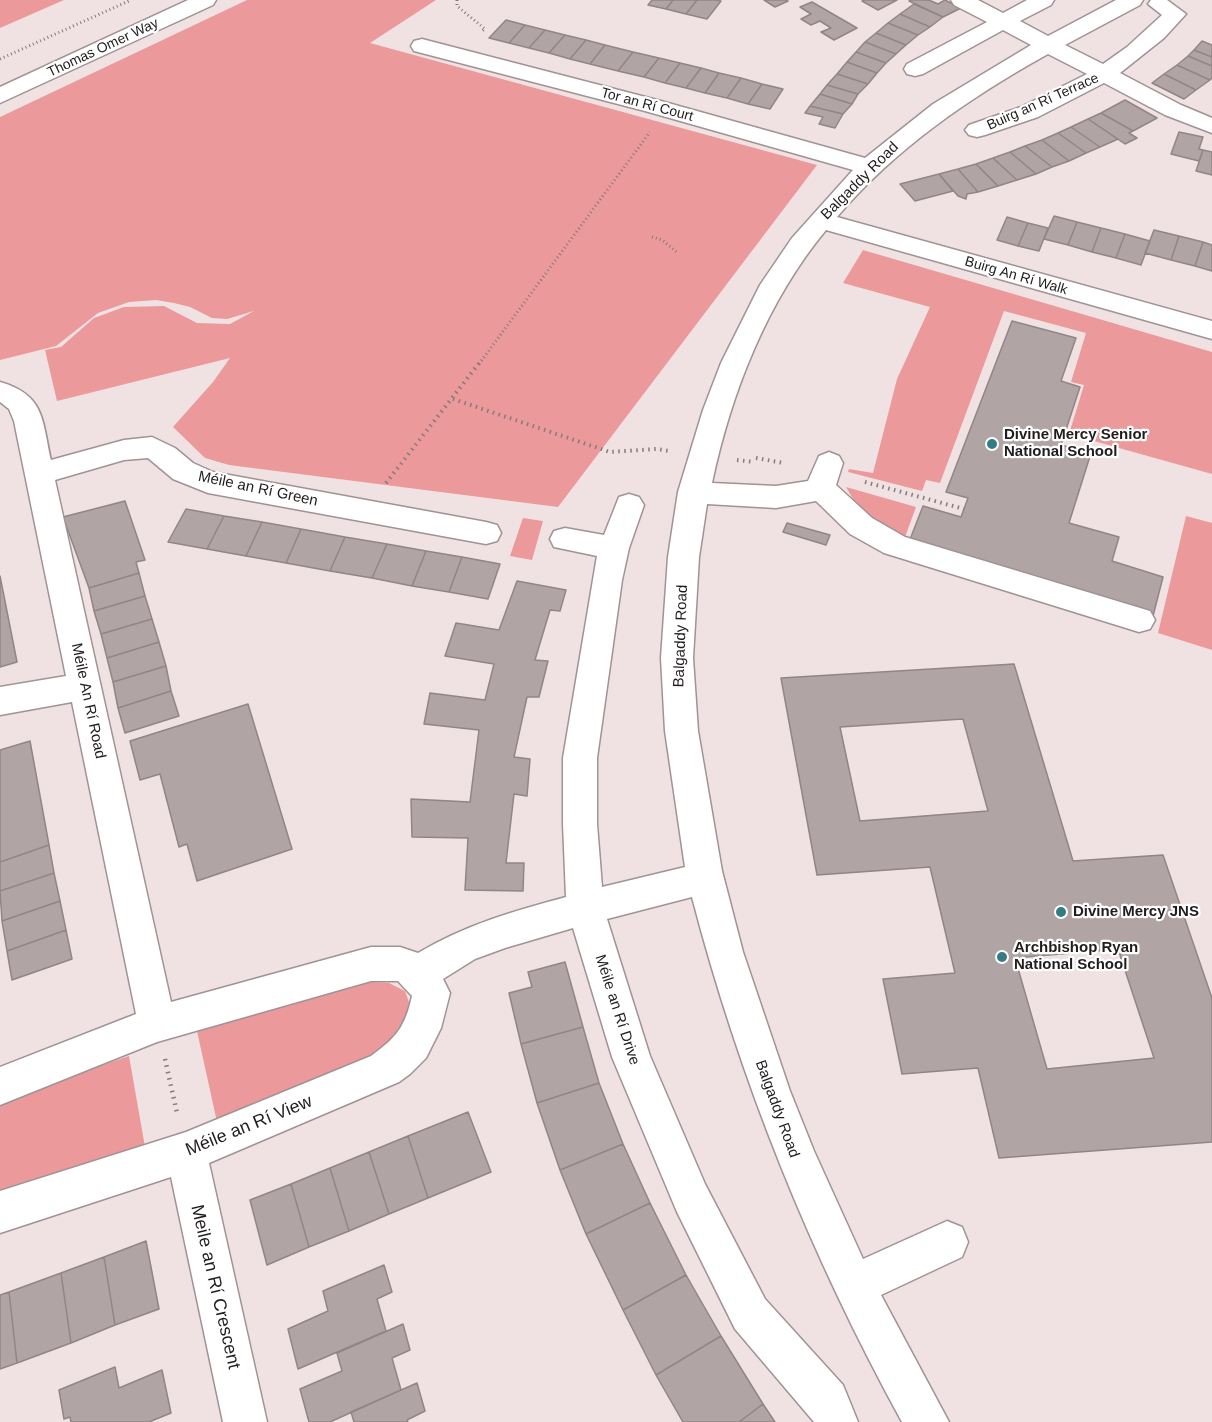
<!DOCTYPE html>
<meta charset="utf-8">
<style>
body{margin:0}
canvas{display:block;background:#f0e2e2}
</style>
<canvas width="1212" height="1422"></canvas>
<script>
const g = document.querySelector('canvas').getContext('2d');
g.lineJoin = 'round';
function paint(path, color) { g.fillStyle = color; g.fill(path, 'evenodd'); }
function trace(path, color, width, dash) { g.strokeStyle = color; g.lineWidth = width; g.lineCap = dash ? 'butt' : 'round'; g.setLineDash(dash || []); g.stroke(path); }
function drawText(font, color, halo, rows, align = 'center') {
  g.font = font + ' Helvetica,sans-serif'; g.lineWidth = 4.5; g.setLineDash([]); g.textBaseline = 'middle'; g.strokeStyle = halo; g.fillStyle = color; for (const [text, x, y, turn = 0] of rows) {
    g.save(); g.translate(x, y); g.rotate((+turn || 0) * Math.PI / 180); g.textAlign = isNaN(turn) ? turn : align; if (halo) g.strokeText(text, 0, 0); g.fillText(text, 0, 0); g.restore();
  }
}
paint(new Path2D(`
 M 0,0 L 64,0 L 0,28 Z
 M 247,0 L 436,0 L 370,43 L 817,165 L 558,507 L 229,465 L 205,458 L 173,427 L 213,382 L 230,358 L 57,401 L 45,350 L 61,347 L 94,318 L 124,307 L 164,306 L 197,323 L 230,324 L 254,311 L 227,319 L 212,318 L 190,307 L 174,303 L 156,300 L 129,302 L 98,313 L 56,346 L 0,360 L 0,117 Z
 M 863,250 L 1212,352 L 1212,474 L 1069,434 L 1084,385 L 1071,382 L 1086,333 L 1004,311 L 940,483 L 926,480 L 922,491 L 848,472 L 849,469 L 873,473 L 897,379 L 930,307 L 843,283 Z
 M 846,487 L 916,507 L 905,537 L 882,529 L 856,504 Z
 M 1186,516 L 1212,523 L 1212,650 L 1158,633 Z
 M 523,518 L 543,521 L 532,560 L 510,556 Z
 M 371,982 L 389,983 L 405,991 L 410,1005 L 408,1022 L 382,1050 L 217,1122 L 197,1031 Z
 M 129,1056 L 145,1147 L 0,1193 L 0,1105 L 64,1078 Z`), '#ec999c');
const building = new Path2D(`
 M 652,0 L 673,0 L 666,9 L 648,5 Z
 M 673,0 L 697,0 L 686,14 L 666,9 Z
 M 697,0 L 715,0 L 721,1 L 707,19 L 686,14 Z
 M 764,0 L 787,0 L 788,1 L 775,7 Z
 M 864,0 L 897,0 L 878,10 L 862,1 Z
 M 911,0 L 929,0 L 938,4 L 945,0 L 961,8 L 943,17 L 909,1 Z
 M 812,2 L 857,28 L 834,40 L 821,32 L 831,28 L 820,21 L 811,25 L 801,19 L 811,14 L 800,7 Z
 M 914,4 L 943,17 L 930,27 L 900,14 Z
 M 900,14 L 930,27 L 918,35 L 888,23 Z
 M 506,20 L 525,25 L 509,43 L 489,38 Z
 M 888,23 L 918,35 L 906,45 L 876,33 Z
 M 525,25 L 545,30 L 529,48 L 509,43 Z
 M 545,30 L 565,35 L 549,53 L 529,48 Z
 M 876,33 L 906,45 L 896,54 L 865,42 Z
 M 565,35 L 586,40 L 570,59 L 549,53 Z
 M 586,40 L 605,45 L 590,64 L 570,59 Z
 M 1202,41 L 1212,45 L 1212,57 L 1194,50 Z
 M 865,42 L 896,54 L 886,63 L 856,52 Z
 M 605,45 L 633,52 L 618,71 L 590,64 Z
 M 1194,50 L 1212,57 L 1212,66 L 1188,56 Z
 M 633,52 L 659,58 L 644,77 L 618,71 Z
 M 856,52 L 886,63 L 877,73 L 847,62 Z
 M 1188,56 L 1212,66 L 1212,78 L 1210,80 L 1177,65 Z
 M 659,58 L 680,63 L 665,83 L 644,77 Z
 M 847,62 L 877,73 L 868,84 L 837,74 Z
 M 680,63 L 701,68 L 686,88 L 665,83 Z
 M 1177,65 L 1210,80 L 1196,90 L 1164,74 Z
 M 701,68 L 719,73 L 705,93 L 686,88 Z
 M 719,73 L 741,78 L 727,98 L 705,93 Z
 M 837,74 L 868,84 L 858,94 L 827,85 Z
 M 1164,74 L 1196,90 L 1184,99 L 1152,83 Z
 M 741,78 L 762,84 L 748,104 L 727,98 Z
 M 762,84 L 783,89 L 770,109 L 748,104 Z
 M 827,85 L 858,94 L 852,104 L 820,94 Z
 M 820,94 L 852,104 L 843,114 L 810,106 Z
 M 1125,100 L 1157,118 L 1133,131 L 1101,113 Z
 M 810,106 L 843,114 L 835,128 L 819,124 L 823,117 L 805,113 Z
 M 1101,113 L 1133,131 L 1129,133 L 1137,138 L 1125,144 L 1088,119 Z
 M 1088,119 L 1118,139 L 1100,147 L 1071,127 Z
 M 1071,127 L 1100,147 L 1086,153 L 1058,133 Z
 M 1179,132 L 1203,137 L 1199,149 L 1203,150 L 1199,161 L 1171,154 Z
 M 1058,133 L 1086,153 L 1069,161 L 1042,140 Z
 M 1042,140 L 1069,161 L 1052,167 L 1025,146 Z
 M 1025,146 L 1052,167 L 1036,174 L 1010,152 Z
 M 1203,150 L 1212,152 L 1212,175 L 1196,171 Z
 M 1010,152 L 1036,174 L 1017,180 L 993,158 Z
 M 993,158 L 1017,180 L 998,186 L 976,164 Z
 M 976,164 L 998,186 L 978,192 L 958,169 Z
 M 958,169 L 978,192 L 967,194 L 966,199 L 958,196 L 939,174 Z
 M 939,174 L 953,191 L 915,201 L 900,184 Z
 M 1054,216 L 1077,222 L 1068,245 L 1044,239 Z
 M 1007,217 L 1028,223 L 1018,246 L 997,240 Z
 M 1077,222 L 1101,228 L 1092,252 L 1068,245 Z
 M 1028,223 L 1048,228 L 1039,251 L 1018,246 Z
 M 1101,228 L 1125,234 L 1116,258 L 1092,252 Z
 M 1154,230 L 1179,236 L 1171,260 L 1145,253 Z
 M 1125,234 L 1150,241 L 1141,265 L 1116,258 Z
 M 1179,236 L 1203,242 L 1195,266 L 1171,260 Z
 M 1203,242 L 1212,245 L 1212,271 L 1195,266 Z
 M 1012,321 L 1076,338 L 1061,381 L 1080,387 L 1061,445 L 1091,453 L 1069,523 L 1119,537 L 1112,561 L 1163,577 L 1153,616 L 909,542 L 923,506 L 961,517 L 968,498 L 946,492 Z
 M 125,501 L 145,560 L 136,562 L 139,573 L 89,588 L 63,517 Z
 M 186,509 L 224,516 L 207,549 L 168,542 Z
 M 224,516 L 262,522 L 246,556 L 207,549 Z
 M 262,522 L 301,529 L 286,563 L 246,556 Z
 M 787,523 L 830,535 L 826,545 L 783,532 Z
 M 301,529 L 345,537 L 330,571 L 286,563 Z
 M 345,537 L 387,544 L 372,578 L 330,571 Z
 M 387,544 L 426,551 L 412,586 L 372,578 Z
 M 426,551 L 462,557 L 449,592 L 412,586 Z
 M 462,557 L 500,564 L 488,599 L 449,592 Z
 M 139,573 L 145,596 L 94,611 L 89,588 Z
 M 0,576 L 17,662 L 0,667 Z
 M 517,581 L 566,590 L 560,611 L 550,610 L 535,660 L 548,661 L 539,697 L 527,697 L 514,757 L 530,759 L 527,796 L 514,794 L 506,863 L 524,863 L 523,891 L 465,890 L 468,838 L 412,837 L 411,799 L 470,802 L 479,730 L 424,724 L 430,693 L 485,700 L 494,664 L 445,656 L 456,623 L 499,630 Z
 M 145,596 L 152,619 L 101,634 L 94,611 Z
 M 152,619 L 159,642 L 107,658 L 101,634 Z
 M 159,642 L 166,666 L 113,682 L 107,658 Z
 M 1014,664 L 1073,861 L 1163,855 L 1212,998 L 1212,1142 L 999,1158 L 978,1068 L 902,1074 L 883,979 L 955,973 L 930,867 L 817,875 L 781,678 ZM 963,719 L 988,811 L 860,821 L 840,727 ZM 1118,949 L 1154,1058 L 1047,1069 L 1015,958 Z
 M 166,666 L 171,691 L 118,708 L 113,682 Z
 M 171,691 L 179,716 L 125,733 L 118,708 Z
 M 248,704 L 292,849 L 197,881 L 187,844 L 179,847 L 160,774 L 140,780 L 130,741 Z
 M 30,741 L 49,845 L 0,862 L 0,750 Z
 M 49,845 L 54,873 L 0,891 L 0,862 Z
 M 54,873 L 60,901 L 2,921 L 0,891 Z
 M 60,901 L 66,930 L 7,951 L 2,921 Z
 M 66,930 L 72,959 L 12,980 L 7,951 Z
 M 565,962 L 583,1027 L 521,1044 L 509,993 L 532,987 L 528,972 Z
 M 583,1027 L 599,1083 L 537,1103 L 521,1044 Z
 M 599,1083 L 623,1144 L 560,1170 L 537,1103 Z
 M 468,1112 L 491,1172 L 428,1198 L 408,1136 Z
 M 408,1136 L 428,1198 L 389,1214 L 369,1152 Z
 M 623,1144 L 650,1203 L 586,1234 L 560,1170 Z
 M 369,1152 L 389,1214 L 349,1231 L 330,1168 Z
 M 330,1168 L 349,1231 L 309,1247 L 291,1184 Z
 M 291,1184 L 309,1247 L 267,1265 L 250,1200 Z
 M 650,1203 L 686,1275 L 623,1310 L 586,1234 Z
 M 146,1241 L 159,1309 L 115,1325 L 104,1257 Z
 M 104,1257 L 115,1325 L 71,1343 L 61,1273 Z
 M 384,1265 L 392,1292 L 377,1299 L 386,1331 L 298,1369 L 288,1329 L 328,1311 L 323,1291 Z
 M 61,1273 L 71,1343 L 17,1363 L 9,1292 Z
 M 686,1275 L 721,1336 L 656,1375 L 623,1310 Z
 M 9,1292 L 17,1363 L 0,1369 L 0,1295 Z
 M 403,1324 L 410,1350 L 392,1358 L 401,1390 L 330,1422 L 309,1422 L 300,1389 L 342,1371 L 337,1353 Z
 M 721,1336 L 763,1404 L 739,1422 L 683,1422 L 656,1375 Z
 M 115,1367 L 119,1388 L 162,1370 L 171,1413 L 149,1422 L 71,1422 L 70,1417 L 64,1419 L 59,1390 Z
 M 417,1383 L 425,1411 L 407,1420 L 408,1422 L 354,1422 L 351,1412 Z
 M 763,1404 L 775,1422 L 739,1422 Z`);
paint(building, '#b1a4a4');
trace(building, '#928585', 1.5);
const minor = new Path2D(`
 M 188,0 L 216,0 L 213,5 L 0,103 L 0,87 Z
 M 951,0 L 978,0 L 1003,13 L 1027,0 L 1054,0 L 1051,5 L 1020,21 L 1048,36 L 1116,0 L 1143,0 L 1140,5 L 1065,45 L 1103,64 L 1127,47 L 1162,15 L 1148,4 L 1151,0 L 1167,0 L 1186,14 L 1164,38 L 1120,73 L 1181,105 L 1212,118 L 1212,133 L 1165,115 L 1104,83 L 1038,117 L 985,135 L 977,137 L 969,135 L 965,130 L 969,125 L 1021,107 L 1087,74 L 1048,54 C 969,98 896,148 837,217 L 1212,321 L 1212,339 L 826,230 C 767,301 731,393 712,483 L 776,486 L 808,481 L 819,456 L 829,452 L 839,456 L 843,463 L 836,485 L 872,518 L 905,537 L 1150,611 L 1155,620 L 1150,629 L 1139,632 L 884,553 L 850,534 L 816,501 L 776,508 L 707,504 L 699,557 L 693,658 L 698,731 L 722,871 L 743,952 L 790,1091 L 814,1151 L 863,1259 L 947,1221 L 962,1227 L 968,1242 L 962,1257 L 881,1295 L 949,1422 L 902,1422 C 811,1256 740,1081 692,897 L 607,919 L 650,1056 L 705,1184 L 765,1299 L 843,1385 L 858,1422 L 814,1422 L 735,1329 L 677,1212 L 612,1057 L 573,928 L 505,948 L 475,959 L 443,979 L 450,993 L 441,1028 L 426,1058 L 410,1074 L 399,1082 L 209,1163 L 267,1422 L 223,1422 L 171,1177 L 0,1233 L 0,1191 L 186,1132 L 371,1056 C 397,1037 405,1027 412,996 L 398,981 L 371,981 L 157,1042 L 0,1105 L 0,1067 L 136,1014 L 72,702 L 0,715 L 0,687 L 66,676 L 14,421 L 9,409 L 0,402 L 0,382 C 45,395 42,420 51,460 L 124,440 L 152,437 L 175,448 L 193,463 L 213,472 L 486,522 L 497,525 L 501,533 L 497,541 L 486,544 L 208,493 L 173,479 L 148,458 L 124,460 L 55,480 L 171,1002 L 371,947 L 400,947 L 418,953 C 465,925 514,911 566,897 L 563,824 L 563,758 L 597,556 L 554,547 L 550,539 L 554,531 L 565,528 L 604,535 L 619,497 L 629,494 L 639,497 L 644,505 L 629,548 L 622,580 L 597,758 L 597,824 L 602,887 L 685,867 L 665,731 L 661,658 L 668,557 L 678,492 L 703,410 L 721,363 L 760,285 L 792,238 L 853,170 L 645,111 L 414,51 L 411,46 L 414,41 L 422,39 L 661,101 L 865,158 L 933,104 L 1031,45 L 1003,30 L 923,74 L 915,76 L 907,74 L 904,69 L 907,64 L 987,22 L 954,5 Z`);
trace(minor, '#a09393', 3);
trace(new Path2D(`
 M 457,0 L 457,6 L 485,29 L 481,32
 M 0,59 L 131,0
 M 652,237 L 662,240 L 678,253
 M 479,364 L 650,132`), '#857b7b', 3, [1, 3]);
trace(new Path2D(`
 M 453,399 L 610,452 L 656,449 L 670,451
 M 756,458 L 784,463
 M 737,460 L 754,462
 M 865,482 L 964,509
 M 386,483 L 480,362`), '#857b7b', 4, [1.5, 4.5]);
trace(new Path2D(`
 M 165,1059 L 177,1113`), '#857b7b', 4.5, [1.5, 5]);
paint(minor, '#fff');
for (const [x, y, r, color] of [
 [992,444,6,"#347c85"],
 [1061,912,6,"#347c85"],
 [1002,957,6,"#347c85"]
]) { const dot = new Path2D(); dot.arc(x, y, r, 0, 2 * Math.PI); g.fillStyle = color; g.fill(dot); trace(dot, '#fff', 2); }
drawText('14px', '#221d1d', '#fff', [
 ["Thomas Omer Way",103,48,-25],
 ["Buirg an Rí Terrace",1043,102,-24],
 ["Tor an Rí Court",647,105,15],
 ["Buirg An Rí Walk",1016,276,16]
]);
drawText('15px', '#221d1d', '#fff', [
 ["Balgaddy Road",860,181,-45],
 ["Méile an Rí Green",258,489,12],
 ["Balgaddy Road",681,636,-88],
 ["Méile An Rí Road",88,701,78],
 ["Méile an Rí Drive",617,1010,72],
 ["Balgaddy Road",777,1109,70]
]);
drawText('bold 15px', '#221d1d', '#fff', [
 ["Divine Mercy Senior",1004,435],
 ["National School",1004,452],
 ["Divine Mercy JNS",1073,912],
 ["Archbishop Ryan",1014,948],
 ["National School",1014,965]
], 'left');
drawText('18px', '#221d1d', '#fff', [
 ["Méile an Rí View",249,1126,-22],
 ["Meile an Rí Crescent",215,1287,77]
]);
</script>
